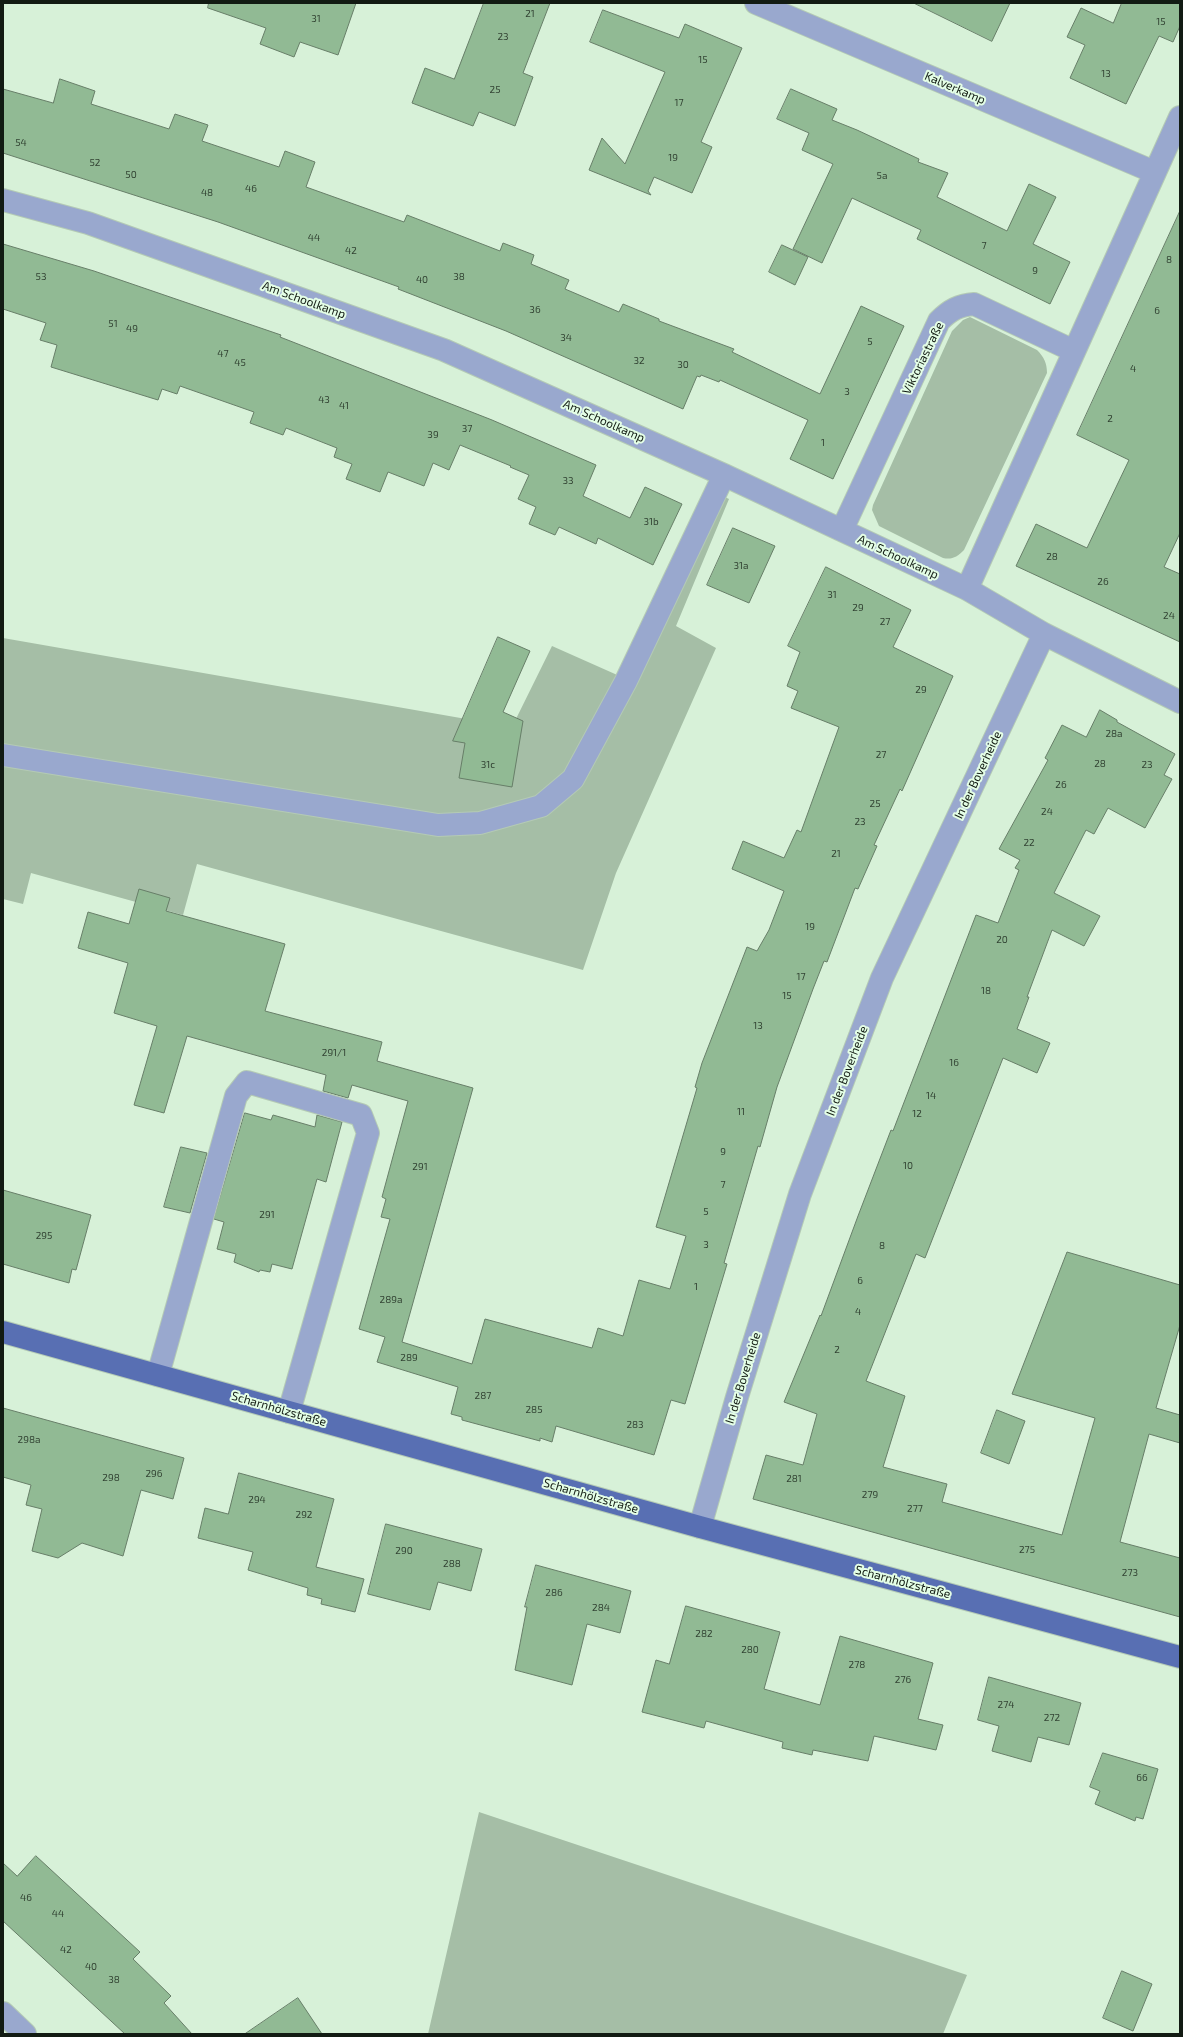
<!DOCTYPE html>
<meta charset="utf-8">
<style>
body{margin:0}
#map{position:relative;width:1183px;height:2037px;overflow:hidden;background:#d7f1d8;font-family:"Exo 2",sans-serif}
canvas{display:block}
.frame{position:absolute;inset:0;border:4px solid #121b13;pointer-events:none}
</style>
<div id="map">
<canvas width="1183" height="2037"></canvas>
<div class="frame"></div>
</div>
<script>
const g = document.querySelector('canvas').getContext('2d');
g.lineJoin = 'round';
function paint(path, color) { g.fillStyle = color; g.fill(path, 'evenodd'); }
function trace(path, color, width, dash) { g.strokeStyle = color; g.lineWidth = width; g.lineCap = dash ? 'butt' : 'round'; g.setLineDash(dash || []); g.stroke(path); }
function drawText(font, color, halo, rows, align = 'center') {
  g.font = font + ' "Exo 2",sans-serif'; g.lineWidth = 4; g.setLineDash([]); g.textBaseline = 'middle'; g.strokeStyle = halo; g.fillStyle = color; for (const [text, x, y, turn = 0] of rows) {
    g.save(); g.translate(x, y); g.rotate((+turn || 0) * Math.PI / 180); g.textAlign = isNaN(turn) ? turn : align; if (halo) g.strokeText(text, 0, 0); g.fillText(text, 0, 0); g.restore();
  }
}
paint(new Path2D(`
 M 970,317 L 1037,350 C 1044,357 1047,363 1047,373 L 964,550 C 957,557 952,560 943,558 L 879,526 L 872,510 L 873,505 L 952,331 L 963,320 Z
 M 710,490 L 729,499 L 676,626 L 716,648 L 616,873 L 583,970 L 197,864 L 183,915 L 31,873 L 23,904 L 3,899 L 3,638 L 512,727 L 552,646 L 624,678 Z
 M 479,1812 L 967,1975 L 943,2034 L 428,2034 Z`), '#a5bea6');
const building = new Path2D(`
 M 209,3 L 356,3 L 338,55 L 300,42 L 294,57 L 260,44 L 266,28 L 208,8 Z
 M 484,3 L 550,3 L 523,73 L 533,77 L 515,126 L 479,112 L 473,126 L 412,103 L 425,68 L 454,79 Z
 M 914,3 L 1010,3 L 992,41 Z
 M 1122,3 L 1180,3 L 1180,26 L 1173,42 L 1159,36 L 1126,104 L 1070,78 L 1085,45 L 1067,37 L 1081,8 L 1113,23 Z
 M 603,10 L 679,38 L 685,24 L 742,48 L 701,142 L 712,147 L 692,193 L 654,177 L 648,191 L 651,195 L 589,170 L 602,138 L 625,164 L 665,72 L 590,42 Z
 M 60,79 L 95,91 L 91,104 L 169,129 L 175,114 L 208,125 L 202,141 L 279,167 L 285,151 L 315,162 L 306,187 L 404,222 L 407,215 L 500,251 L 503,243 L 534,255 L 531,264 L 569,280 L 565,289 L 619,312 L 623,304 L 659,319 L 659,321 L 734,349 L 732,352 L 820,394 L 861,306 L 904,326 L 833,479 L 790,459 L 808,420 L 720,380 L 719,382 L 701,375 L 700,377 L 697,376 L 683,409 L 506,331 L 398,289 L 399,287 L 218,222 L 3,153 L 3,89 L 53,103 Z
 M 791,89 L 837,109 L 832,120 L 857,130 L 919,159 L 918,162 L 948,173 L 937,197 L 1007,231 L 1029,184 L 1056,197 L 1033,244 L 1070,262 L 1050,304 L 917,239 L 921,230 L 852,198 L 822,263 L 793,249 L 833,164 L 802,150 L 809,133 L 777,119 Z
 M 1180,211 L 1180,533 L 1164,567 L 1180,574 L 1180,642 L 1016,566 L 1036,524 L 1087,548 L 1129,460 L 1077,435 Z
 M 3,244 L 94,271 L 281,335 L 280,337 L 492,420 L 596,465 L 583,496 L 630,518 L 645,487 L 682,504 L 653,565 L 598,538 L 596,544 L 559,527 L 555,535 L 529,524 L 536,507 L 518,499 L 529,475 L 510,467 L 511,466 L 460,445 L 449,470 L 433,463 L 424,486 L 388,472 L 380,492 L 346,479 L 352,464 L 334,457 L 337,448 L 286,428 L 283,435 L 250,423 L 254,412 L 180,386 L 177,394 L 162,389 L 158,400 L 51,367 L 57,345 L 40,340 L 46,323 L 3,309 Z
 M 782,245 L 808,257 L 795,285 L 769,272 Z
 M 733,528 L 775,546 L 749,603 L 707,585 Z
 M 826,567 L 911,610 L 893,647 L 953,676 L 902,791 L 900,789 L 874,845 L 877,846 L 858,889 L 855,888 L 827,962 L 824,961 L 813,989 L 777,1087 L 760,1147 L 758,1146 L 724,1263 L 727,1264 L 685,1404 L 671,1400 L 654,1455 L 556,1426 L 552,1442 L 540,1438 L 540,1441 L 462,1420 L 462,1417 L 451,1414 L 458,1387 L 377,1362 L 385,1337 L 359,1329 L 390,1219 L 381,1217 L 386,1199 L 382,1197 L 408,1101 L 352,1085 L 348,1098 L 323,1091 L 326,1075 L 187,1036 L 164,1113 L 134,1105 L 157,1026 L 114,1013 L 128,963 L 78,948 L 88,912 L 129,924 L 139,889 L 170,898 L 166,911 L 285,944 L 265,1011 L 382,1042 L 377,1061 L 473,1088 L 402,1342 L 472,1364 L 485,1319 L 592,1348 L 598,1328 L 623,1336 L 639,1280 L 670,1289 L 686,1236 L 656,1227 L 697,1088 L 695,1087 L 702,1063 L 747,947 L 757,951 L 769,930 L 784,891 L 732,869 L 743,841 L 784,858 L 797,830 L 801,832 L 839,727 L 791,708 L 798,691 L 787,686 L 800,652 L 788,646 Z
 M 498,637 L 530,651 L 503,712 L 523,721 L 512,787 L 459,778 L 465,743 L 453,741 Z
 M 1100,710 L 1117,720 L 1117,722 L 1175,754 L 1164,775 L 1172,779 L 1145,828 L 1108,808 L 1094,834 L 1086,830 L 1054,893 L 1100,916 L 1084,946 L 1052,930 L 1027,997 L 1029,997 L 1017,1029 L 1050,1043 L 1037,1073 L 1003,1058 L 925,1258 L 916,1254 L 866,1381 L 905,1396 L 883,1467 L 947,1484 L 942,1502 L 1062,1535 L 1095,1418 L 1012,1394 L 1067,1252 L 1180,1285 L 1180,1325 L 1156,1408 L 1180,1415 L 1180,1443 L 1149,1434 L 1120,1542 L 1180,1558 L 1180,1617 L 753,1499 L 766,1455 L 803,1465 L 817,1414 L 784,1402 L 820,1315 L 821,1316 L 858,1216 L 891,1130 L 893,1131 L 976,915 L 998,923 L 1019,870 L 1015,868 L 1020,860 L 999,849 L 1048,760 L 1045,758 L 1062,725 L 1086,737 Z
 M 245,1113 L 271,1120 L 273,1115 L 315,1127 L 317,1115 L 342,1122 L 326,1182 L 317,1179 L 292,1269 L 272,1264 L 270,1272 L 260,1270 L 259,1272 L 234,1262 L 236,1254 L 217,1249 L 224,1222 L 214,1219 Z
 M 181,1147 L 207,1153 L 190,1213 L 164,1207 Z
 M 3,1190 L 91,1215 L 76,1270 L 72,1269 L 69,1283 L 3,1264 Z
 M 3,1408 L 184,1458 L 173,1499 L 141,1490 L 123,1556 L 82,1543 L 58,1558 L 32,1551 L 42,1509 L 26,1505 L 31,1485 L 3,1477 Z
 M 997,1410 L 1025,1421 L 1009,1464 L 981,1453 Z
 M 239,1473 L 334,1499 L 316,1567 L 364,1579 L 355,1612 L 321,1604 L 322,1599 L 307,1595 L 308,1588 L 248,1570 L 253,1552 L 198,1538 L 205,1508 L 228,1514 Z
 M 386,1524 L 482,1549 L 471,1591 L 438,1582 L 430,1610 L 368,1594 Z
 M 536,1565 L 631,1591 L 620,1633 L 587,1624 L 572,1685 L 515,1670 L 527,1607 L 525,1607 Z
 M 686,1606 L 780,1632 L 764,1689 L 820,1705 L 840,1636 L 933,1663 L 918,1719 L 943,1725 L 936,1750 L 874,1736 L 868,1761 L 813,1750 L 812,1755 L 782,1748 L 783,1742 L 706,1721 L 704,1728 L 642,1712 L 656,1660 L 669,1664 Z
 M 989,1677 L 1081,1703 L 1069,1745 L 1038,1737 L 1031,1762 L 992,1751 L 999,1726 L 978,1720 Z
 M 1103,1753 L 1158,1769 L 1143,1819 L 1136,1817 L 1135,1821 L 1095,1804 L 1100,1791 L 1090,1787 Z
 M 36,1856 L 140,1952 L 133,1959 L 171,1996 L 164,2003 L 192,2034 L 125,2034 L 3,1921 L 3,1863 L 17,1876 Z
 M 1122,1971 L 1152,1984 L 1133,2031 L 1103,2018 Z
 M 298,1998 L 322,2034 L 245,2034 Z`);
paint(building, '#91ba94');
trace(building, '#677e68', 1);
const minor = new Path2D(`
 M 756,3 L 1154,172
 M 3,200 L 88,223 L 444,350 L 724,475 L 967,589 L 1044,634 L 1180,702
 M 842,530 L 939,321 C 950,310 959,305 974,304 L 1074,351
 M 967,589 L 1180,117
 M 3,755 L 438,825 L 480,823 L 541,806 L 573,779 L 626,681 L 724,475
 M 158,1375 L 236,1096 L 247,1082 L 361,1115 L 368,1133 L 289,1412
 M 700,1527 L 737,1397 L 800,1194 L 882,978 L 1044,634
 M 3,2013 L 25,2034`);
const major = new Path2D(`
 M 3,1332 L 700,1527 L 1180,1657`);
trace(minor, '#b4cab5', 24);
trace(major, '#b4cab5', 24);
trace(minor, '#99a8ce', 22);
trace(major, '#586fb3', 22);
drawText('10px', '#324333', null, [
 ["21",530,14],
 ["31",316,19],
 ["15",1161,22],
 ["23",503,37],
 ["15",703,60],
 ["13",1106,74],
 ["25",495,90],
 ["17",679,103],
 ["54",21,143],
 ["19",673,158],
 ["52",95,163],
 ["50",131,175],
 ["5a",882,176],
 ["46",251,189],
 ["48",207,193],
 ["44",314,238],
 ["7",984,246],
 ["42",351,251],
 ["8",1169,260],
 ["9",1035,271],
 ["53",41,277],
 ["38",459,277],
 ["40",422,280],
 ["36",535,310],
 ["6",1157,311],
 ["51",113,324],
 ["49",132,329],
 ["34",566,338],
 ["5",870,342],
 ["47",223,354],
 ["32",639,361],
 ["45",240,363],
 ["30",683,365],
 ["4",1133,369],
 ["3",847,392],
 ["43",324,400],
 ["41",344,406],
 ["2",1110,419],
 ["37",467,429],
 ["39",433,435],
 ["1",823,443],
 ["33",568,481],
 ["31b",651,522],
 ["28",1052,557],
 ["31a",741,566],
 ["26",1103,582],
 ["31",832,595],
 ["29",858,608],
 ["24",1169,616],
 ["27",885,622],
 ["29",921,690],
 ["28a",1114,734],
 ["27",881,755],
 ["28",1100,764],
 ["31c",488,765],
 ["23",1147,765],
 ["26",1061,785],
 ["25",875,804],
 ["24",1047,812],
 ["23",860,822],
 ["22",1029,843],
 ["21",836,854],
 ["19",810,927],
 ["20",1002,940],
 ["17",801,977],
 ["18",986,991],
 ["15",787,996],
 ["13",758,1026],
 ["291/1",334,1053],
 ["16",954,1063],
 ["14",931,1096],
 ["11",741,1112],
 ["12",917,1114],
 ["9",723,1152],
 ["10",908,1166],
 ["291",420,1167],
 ["7",723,1185],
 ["5",706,1212],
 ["291",267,1215],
 ["295",44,1236],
 ["3",706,1245],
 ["8",882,1246],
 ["6",860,1281],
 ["1",696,1287],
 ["289a",391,1300],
 ["4",858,1312],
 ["2",837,1350],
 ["289",409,1358],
 ["287",483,1396],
 ["285",534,1410],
 ["283",635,1425],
 ["298a",29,1440],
 ["296",154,1474],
 ["298",111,1478],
 ["281",794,1479],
 ["279",870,1495],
 ["294",257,1500],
 ["277",915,1509],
 ["292",304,1515],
 ["275",1027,1550],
 ["290",404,1551],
 ["288",452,1564],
 ["273",1130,1573],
 ["286",554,1593],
 ["284",601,1608],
 ["282",704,1634],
 ["280",750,1650],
 ["278",857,1665],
 ["276",903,1680],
 ["274",1006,1705],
 ["272",1052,1718],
 ["66",1142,1778],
 ["46",26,1898],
 ["44",58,1914],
 ["42",66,1950],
 ["40",91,1967],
 ["38",114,1980]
]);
drawText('12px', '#121b13', '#e4fee6', [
 ["Kalverkamp",955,88,23],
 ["Am Schoolkamp",304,300,20],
 ["Viktoriastraße",923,358,-64],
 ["Am Schoolkamp",604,421,24],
 ["Am Schoolkamp",898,557,25],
 ["In der Boverheide",978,775,-65],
 ["In der Boverheide",847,1071,-69],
 ["In der Boverheide",743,1378,-73],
 ["Scharnhölzstraße",279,1409,16],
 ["Scharnhölzstraße",591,1496,16],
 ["Scharnhölzstraße",903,1582,15]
]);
</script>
